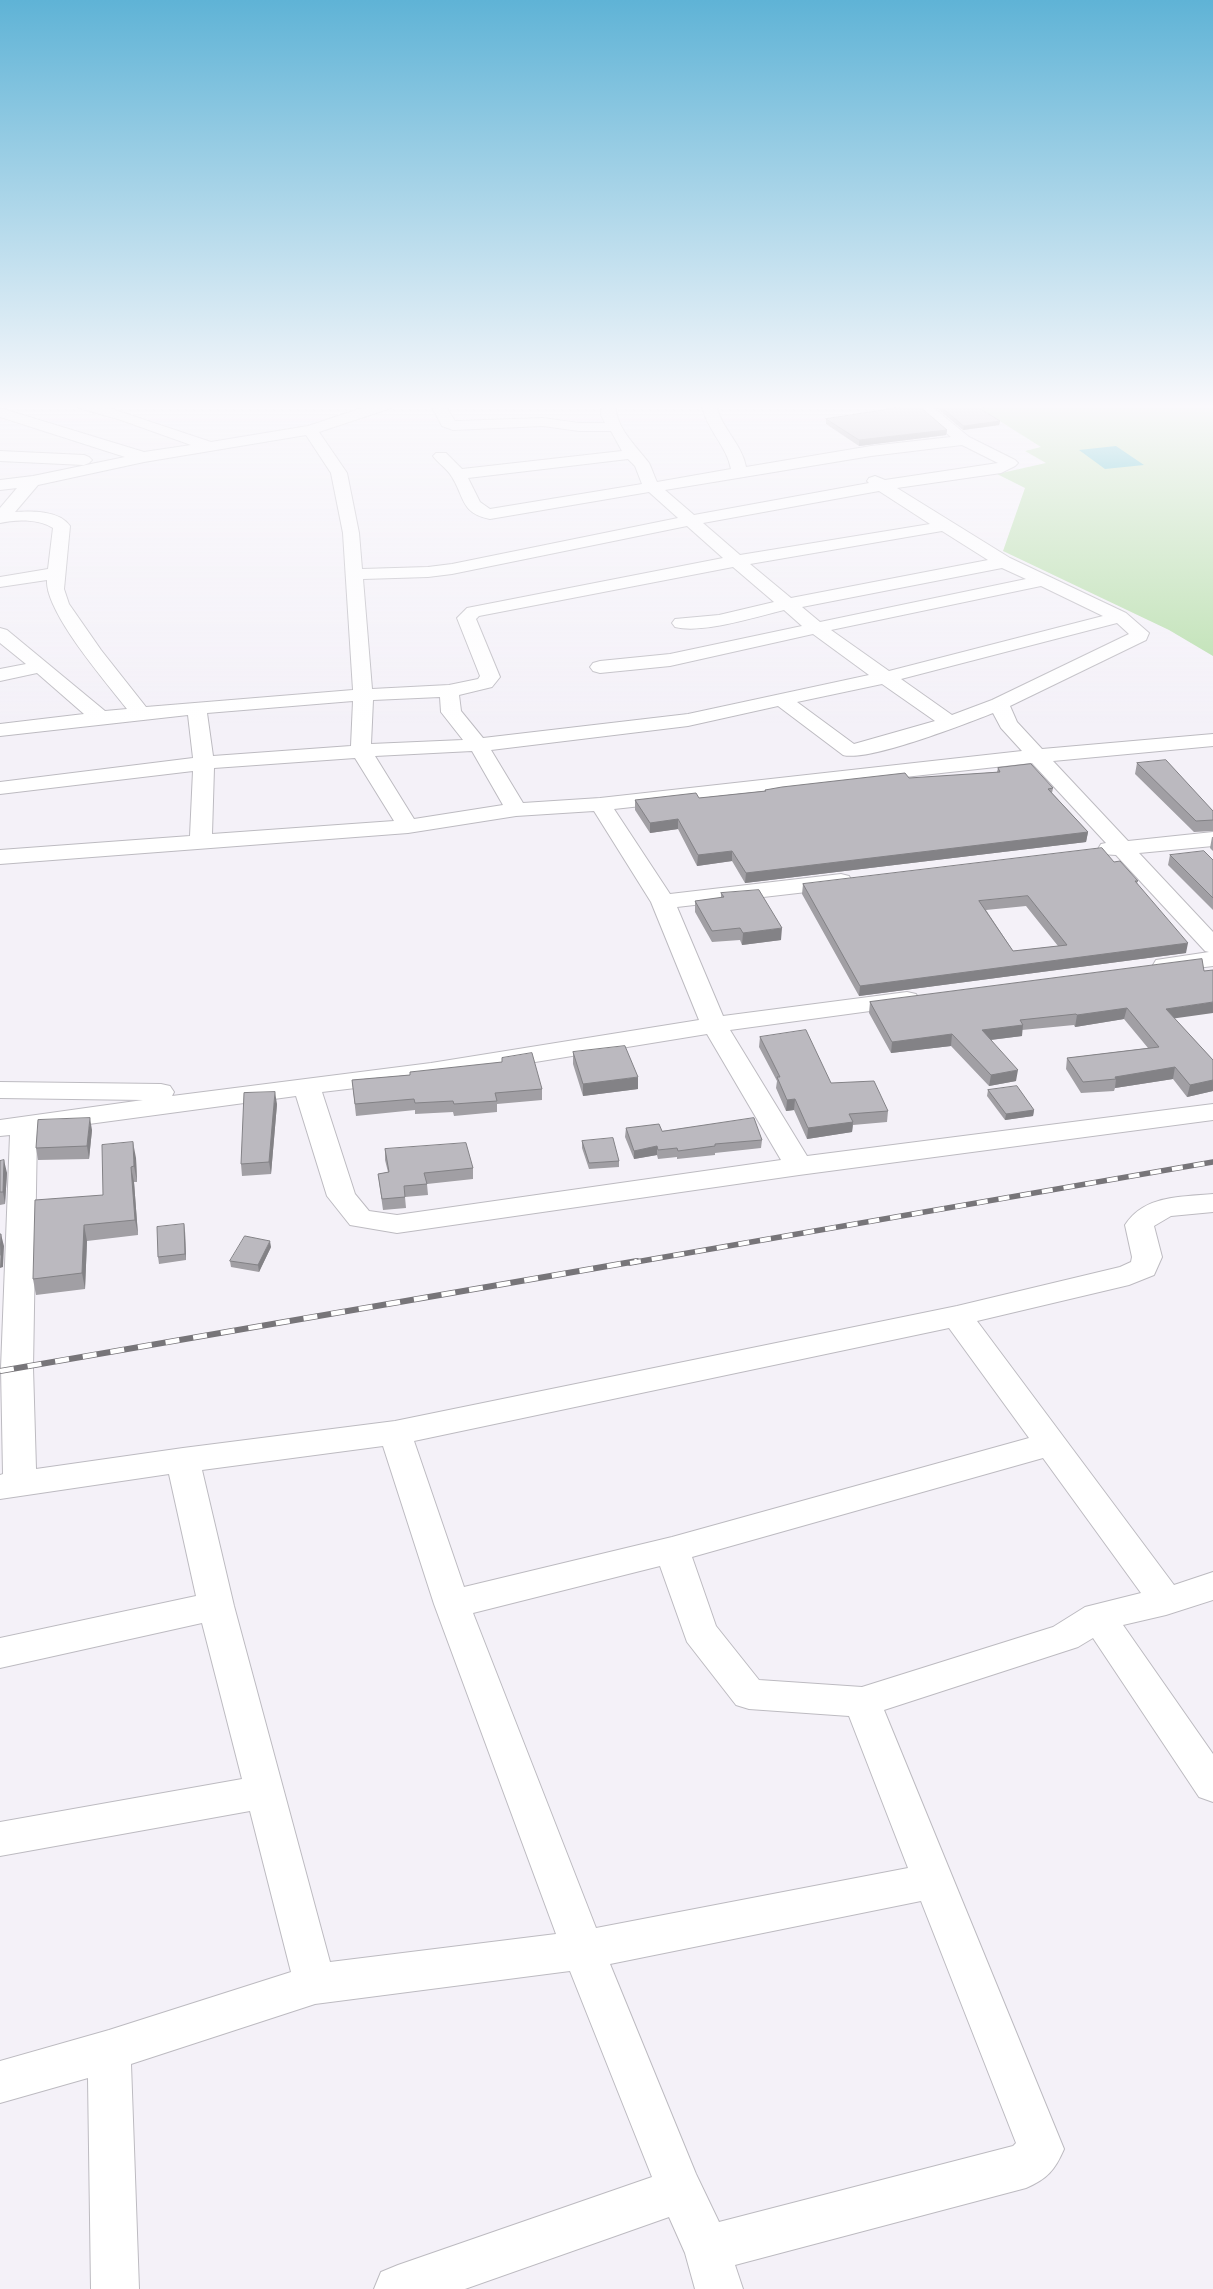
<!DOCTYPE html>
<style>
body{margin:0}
canvas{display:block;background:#f4f1f8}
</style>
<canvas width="1213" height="2289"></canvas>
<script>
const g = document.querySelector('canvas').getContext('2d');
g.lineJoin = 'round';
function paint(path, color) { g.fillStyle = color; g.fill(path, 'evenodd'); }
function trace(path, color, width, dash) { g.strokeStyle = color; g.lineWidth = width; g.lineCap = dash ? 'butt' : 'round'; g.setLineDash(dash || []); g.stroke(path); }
paint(new Path2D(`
 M 1003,405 L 1213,405 L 1213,656 L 1169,630 L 1003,551 L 1025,488 L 997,474 L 1046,463 L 1025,451 L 1041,447 L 979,408 Z`), '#b6dea9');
paint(new Path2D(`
 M 1116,446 L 1144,465 L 1105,469 L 1079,450 Z`), '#32b2bc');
const minor = new Path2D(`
 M 77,405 L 100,405 L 211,442 L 308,426 L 371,405 L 393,405 L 391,408 L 319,432 L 347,473 L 359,533 L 362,569 L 428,567 L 452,564 L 678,518 L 649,492 L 490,519 C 459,513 465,495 450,474 C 445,467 438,463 433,456 L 436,453 L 446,453 L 462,469 L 622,451 L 611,431 L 579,431 L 543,426 L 453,430 L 442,426 L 431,405 L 445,405 L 455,421 L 543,418 L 579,423 L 605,423 L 601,415 L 602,405 L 616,405 C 614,426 637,447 649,463 C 652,469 654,476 657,482 L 731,469 C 727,446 706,429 702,405 L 716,405 C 721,428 742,444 746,467 L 871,446 L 951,437 L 914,405 L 930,405 L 969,437 L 1015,460 L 1018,463 L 1015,466 L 1001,473 L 897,488 L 1010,558 L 1126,613 L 1149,633 L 1146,640 L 1010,706 L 1017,722 L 1042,749 L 1213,734 L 1213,746 L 1053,761 L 1128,841 L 1213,832 L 1213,846 L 1139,853 L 1213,932 L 1213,966 L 1165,972 L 1156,970 L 1153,965 L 1156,960 L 1209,952 L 1205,951 L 1116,855 L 1101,854 L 1098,849 L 1101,844 L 1106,843 L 1032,763 L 614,809 L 670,894 L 841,874 L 849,876 L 852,881 L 849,886 L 841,888 L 677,907 L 723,1016 L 907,992 L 916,994 L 919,999 L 916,1004 L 907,1006 L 730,1030 L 807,1156 L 1213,1104 L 1213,1120 L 799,1175 L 397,1233 L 350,1225 L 327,1196 L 296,1096 L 37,1131 L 33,1368 L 36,1469 L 183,1448 L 395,1421 L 957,1306 L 1120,1267 L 1131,1262 L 1132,1257 L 1125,1225 C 1144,1195 1181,1197 1213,1194 L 1213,1212 L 1171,1216 L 1154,1226 L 1162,1257 L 1154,1275 L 1129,1285 L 977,1321 L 1174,1585 L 1213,1572 L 1213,1600 L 1166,1615 L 1123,1625 L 1213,1754 L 1213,1802 L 1199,1797 L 1093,1638 L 1078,1647 L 884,1710 L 1064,2149 C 1055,2170 1047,2179 1026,2188 L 735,2265 L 743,2289 L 695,2289 L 685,2253 L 669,2217 L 465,2289 L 374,2289 L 381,2272 L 398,2265 L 652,2177 L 570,1971 L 315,2004 L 131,2064 L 139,2289 L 91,2289 L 88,2078 L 0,2103 L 0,2061 L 109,2030 L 291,1972 L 250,1811 L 0,1856 L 0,1822 L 242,1779 L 202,1623 L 0,1668 L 0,1638 L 196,1596 L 169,1474 L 0,1499 L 0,1475 L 3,1474 L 1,1368 L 10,1135 L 0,1136 L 0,1120 L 143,1100 L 0,1098 L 0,1082 L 161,1084 L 170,1086 L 174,1092 L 172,1096 L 431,1063 L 699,1020 L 651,902 L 594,811 L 516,816 L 408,833 L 0,864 L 0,850 L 190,836 L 193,771 L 0,794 L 0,782 L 193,758 L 188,715 L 0,736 L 0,724 L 84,714 L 37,673 L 0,681 L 0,669 L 26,664 L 0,643 L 0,628 L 7,630 L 105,711 L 127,709 C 106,682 45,612 47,580 L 0,587 L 0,577 L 48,569 L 53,528 C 39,519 16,519 0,523 L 0,508 L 17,488 L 0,490 L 0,480 L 33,476 L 125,457 L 0,417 L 0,408 L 144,452 L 191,445 L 121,420 L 79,408 ZM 306,435 L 331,473 L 343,533 L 353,690 L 146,707 L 101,650 L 69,604 L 64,589 L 70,526 C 59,510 31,511 15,512 L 38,485 L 144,462 ZM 962,445 L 998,463 L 885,480 L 875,476 L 869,478 L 867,481 L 869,483 L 694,515 L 665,490 L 871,456 ZM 628,459 L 635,466 L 642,484 L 490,509 L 480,502 L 468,478 ZM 879,491 L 930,524 L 740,555 L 703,523 ZM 687,526 L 723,558 L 467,608 L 457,618 L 480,676 L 478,679 L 449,685 L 372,689 L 363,579 L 428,577 L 452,574 ZM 942,531 L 988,560 L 791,598 L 750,564 ZM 733,567 L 774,602 L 719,615 L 675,619 L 672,623 L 675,627 C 703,634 755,617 784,610 L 802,626 L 670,654 L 600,661 L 593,663 L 590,667 L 593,671 L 600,673 L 670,666 L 813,634 L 869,675 L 688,714 L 483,738 L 461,711 L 459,695 L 492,687 L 500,677 L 476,619 L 479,616 ZM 1002,568 L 1026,579 L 820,622 L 802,607 ZM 1041,586 L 1103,616 L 889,671 L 831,630 ZM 1117,623 L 1129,634 L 992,700 L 952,715 L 901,679 ZM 882,684 L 935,721 L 854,744 L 797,702 ZM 440,697 L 441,712 L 463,740 L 371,744 L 373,700 ZM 353,701 L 351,746 L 213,756 L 207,713 ZM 778,706 L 843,755 C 868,762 965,724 993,713 L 1001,728 L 1022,751 L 600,798 L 523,803 L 491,750 L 688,726 ZM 472,751 L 503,805 L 414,819 L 375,756 ZM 355,758 L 394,821 L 212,834 L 214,768 ZM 707,1034 L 781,1160 L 397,1215 L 369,1211 L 355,1194 L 322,1092 L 431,1079 ZM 949,1328 L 1029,1438 L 672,1537 L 464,1587 L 414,1441 ZM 383,1446 L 434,1604 L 556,1934 L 330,1962 L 234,1606 L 202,1470 ZM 1043,1458 L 1141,1593 L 1085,1607 L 1053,1627 L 862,1687 L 759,1680 L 716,1626 L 692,1557 ZM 660,1566 L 687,1642 L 736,1705 L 749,1709 L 849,1716 L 908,1868 L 596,1928 L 473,1613 ZM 921,1901 L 1016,2143 L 1013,2146 L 719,2222 L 696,2174 L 610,1964 Z
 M 0,451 L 84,455 L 89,457 L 92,460 L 89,463 L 84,465 L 0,461 Z`);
trace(minor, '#bdbbc1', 2);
paint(minor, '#fff');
const railFar1 = new Path2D(`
 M 630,1263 L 1213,1162`);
const rail = new Path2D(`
 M 0,1371 L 637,1261`);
trace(railFar1, '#777579', 5.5);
trace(rail, '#777579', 6);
trace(railFar1, '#fff', 4, [11]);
trace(rail, '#fff', 4.5, [14]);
paint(new Path2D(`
 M 933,405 L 974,405 L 1000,421 L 999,425 L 963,430 Z
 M 826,419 L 947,430 L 946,435 L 859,446 L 826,424 Z
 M 1137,763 L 1213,811 L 1213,831 L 1194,832 L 1135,774 Z
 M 998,768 L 1053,788 L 1052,793 L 1088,832 L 1086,842 L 745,883 L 732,861 L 697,866 L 678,829 L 650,833 L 635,810 L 635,800 L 699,798 L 764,791 L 765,790 L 997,772 Z
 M 1212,837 L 1213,837 L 1213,851 L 1210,848 Z
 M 1170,855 L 1213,860 L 1213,910 L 1168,865 Z
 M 1114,862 L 1138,881 L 1137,883 L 1186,953 L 859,996 L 802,894 L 803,884 ZM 1026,906 L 1058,946 L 1013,951 L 986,910 Z
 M 721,893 L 781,940 L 742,945 L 740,940 L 712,942 L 695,912 L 695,901 L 721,898 Z
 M 1202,959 L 1174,1018 L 1213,1060 L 1213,1091 L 1187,1097 L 1173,1079 L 1115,1088 L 1114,1091 L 1081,1093 L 1066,1069 L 1067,1058 L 1148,1048 L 1124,1019 L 1075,1027 L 1074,1025 L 1022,1030 L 1022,1036 L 991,1040 L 1016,1081 L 989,1086 L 951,1046 L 891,1053 L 869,1013 L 870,1002 Z
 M 760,1037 L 831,1083 L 888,1111 L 887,1122 L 853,1125 L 852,1132 L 807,1139 L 794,1110 L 786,1111 L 776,1088 L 777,1081 L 759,1047 Z
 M 573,1052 L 638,1089 L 583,1096 L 573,1064 Z
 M 502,1058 L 542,1089 L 542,1100 L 497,1104 L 497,1112 L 454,1116 L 453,1112 L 415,1114 L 415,1110 L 356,1116 L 352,1080 L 410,1075 L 502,1062 Z
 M 988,1090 L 1034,1110 L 1033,1116 L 1005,1120 L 987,1096 Z
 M 277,1104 L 271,1174 L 242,1176 L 241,1164 Z
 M 626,1128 L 762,1140 L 761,1148 L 715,1153 L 715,1155 L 677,1159 L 677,1157 L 658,1159 L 657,1155 L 634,1159 L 625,1137 Z
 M 92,1130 L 89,1159 L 38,1160 L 36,1148 Z
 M 582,1141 L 619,1161 L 619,1167 L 589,1169 L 582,1148 Z
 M 385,1149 L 473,1168 L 473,1179 L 427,1184 L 428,1195 L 405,1197 L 406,1208 L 383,1210 L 378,1174 L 388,1172 L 385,1160 Z
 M 136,1158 L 137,1182 L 134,1182 L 138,1235 L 87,1241 L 85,1289 L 36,1295 L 33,1279 L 103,1195 Z
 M 0,1161 L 7,1173 L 5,1204 L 0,1205 Z
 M 185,1231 L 186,1260 L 159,1264 L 158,1257 Z
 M 271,1247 L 259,1272 L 231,1267 L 230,1261 Z`), '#a19fa4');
paint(new Path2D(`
 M 1000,421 L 999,425 L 963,430 L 964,426 Z
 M 947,430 L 946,435 L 859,446 L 859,440 Z
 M 678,819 L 678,829 L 650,833 L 650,823 Z
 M 1088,832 L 1086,842 L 745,883 L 746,873 Z
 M 732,851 L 732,861 L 697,866 L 698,855 Z
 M 782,928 L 781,940 L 742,945 L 743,933 Z
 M 1188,943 L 1186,953 L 859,996 L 860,986 Z
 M 1213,1002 L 1213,1013 L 1163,1020 L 1166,1009 Z
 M 1127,1008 L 1124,1019 L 1075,1027 L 1077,1015 Z
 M 1023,1025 L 1022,1036 L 981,1041 L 982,1030 Z
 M 952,1034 L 951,1046 L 891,1053 L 892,1042 Z
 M 1175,1067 L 1173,1079 L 1115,1088 L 1116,1079 L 1115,1077 Z
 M 1018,1070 L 1016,1081 L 989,1086 L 991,1075 Z
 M 638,1077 L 638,1089 L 583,1096 L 583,1084 Z
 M 1213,1080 L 1213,1091 L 1187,1097 L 1190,1085 Z
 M 275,1092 L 277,1104 L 271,1174 L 269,1162 Z
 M 795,1099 L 794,1110 L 786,1111 L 787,1100 Z
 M 1034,1110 L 1033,1116 L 1005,1120 L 1006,1114 Z
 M 90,1118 L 92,1130 L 89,1159 L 87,1146 Z
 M 853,1122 L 852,1132 L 807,1139 L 808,1128 Z
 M 133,1142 L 136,1158 L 137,1182 L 134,1166 Z
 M 657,1146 L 657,1155 L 634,1159 L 634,1151 Z
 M 4,1160 L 7,1173 L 5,1204 L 3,1192 Z
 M 131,1167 L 134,1182 L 138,1235 L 135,1220 Z
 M 184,1224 L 185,1231 L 186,1260 L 185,1254 Z
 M 84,1225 L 87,1241 L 85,1289 L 82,1273 Z
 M 1,1234 L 4,1246 L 3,1267 L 0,1268 Z
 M 270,1241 L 271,1247 L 259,1272 L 258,1265 Z`), '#838286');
const building = new Path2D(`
 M 915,405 L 918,405 L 947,430 L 859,440 L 826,419 Z
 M 939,405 L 974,405 L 1000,421 L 964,426 Z
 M 1166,760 L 1213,811 L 1213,820 L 1196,821 L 1137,763 Z
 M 1031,764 L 1053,788 L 1048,789 L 1088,832 L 746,873 L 732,851 L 698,855 L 678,819 L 650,823 L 635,800 L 696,793 L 699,798 L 766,791 L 765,790 L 782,787 L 905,773 L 909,778 L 1000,772 L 998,768 Z
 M 1102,848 L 1114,862 L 1120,861 L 1138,881 L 1135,881 L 1188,943 L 860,986 L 803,884 ZM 1028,896 L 1067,945 L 1013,951 L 979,901 Z
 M 1204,851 L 1213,860 L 1213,898 L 1170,855 Z
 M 759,890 L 782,928 L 743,933 L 740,928 L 712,931 L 695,901 L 724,897 L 721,893 Z
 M 1202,959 L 1204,971 L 1213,970 L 1213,1002 L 1166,1009 L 1213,1060 L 1213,1080 L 1190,1085 L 1175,1067 L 1115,1077 L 1116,1079 L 1083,1082 L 1067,1058 L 1159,1047 L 1127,1008 L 1077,1015 L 1076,1014 L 1020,1020 L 1023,1025 L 982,1030 L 1018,1070 L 991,1075 L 952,1034 L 892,1042 L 870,1002 Z
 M 806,1030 L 831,1083 L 874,1081 L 888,1111 L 849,1114 L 853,1122 L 808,1128 L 795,1099 L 787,1100 L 777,1077 L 780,1077 L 760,1037 Z
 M 625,1046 L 638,1077 L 583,1084 L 573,1052 Z
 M 532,1053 L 542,1089 L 495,1093 L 497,1101 L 454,1104 L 453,1101 L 415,1103 L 414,1099 L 355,1104 L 352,1080 L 410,1075 L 410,1072 L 502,1062 L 502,1058 Z
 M 1017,1086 L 1034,1110 L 1006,1114 L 988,1090 Z
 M 275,1092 L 269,1162 L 241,1164 L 244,1093 Z
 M 90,1118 L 87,1146 L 36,1148 L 38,1120 Z
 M 754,1118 L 762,1140 L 715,1144 L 715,1146 L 678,1151 L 677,1148 L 658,1150 L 657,1146 L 634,1151 L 626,1128 L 659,1124 L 662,1131 Z
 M 613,1138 L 619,1161 L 589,1163 L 582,1141 Z
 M 133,1142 L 134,1166 L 131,1167 L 135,1220 L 84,1225 L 82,1273 L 33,1279 L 35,1200 L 103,1195 L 102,1145 Z
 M 466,1143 L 473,1168 L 424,1173 L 427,1184 L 404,1186 L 405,1197 L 382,1199 L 378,1174 L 389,1172 L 385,1149 Z
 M 4,1160 L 3,1192 L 0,1192 L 0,1161 Z
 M 184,1224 L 185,1254 L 158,1257 L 157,1227 Z
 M 0,1234 L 1,1234 L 0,1255 Z
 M 245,1236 L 270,1241 L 258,1265 L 230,1261 Z`);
paint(building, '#bbb9bf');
trace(building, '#838286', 1);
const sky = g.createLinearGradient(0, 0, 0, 726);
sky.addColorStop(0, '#5fb3d6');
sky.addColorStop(0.56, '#faf9fc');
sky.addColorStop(1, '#faf9fc00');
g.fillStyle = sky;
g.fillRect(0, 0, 1213, 726);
</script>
